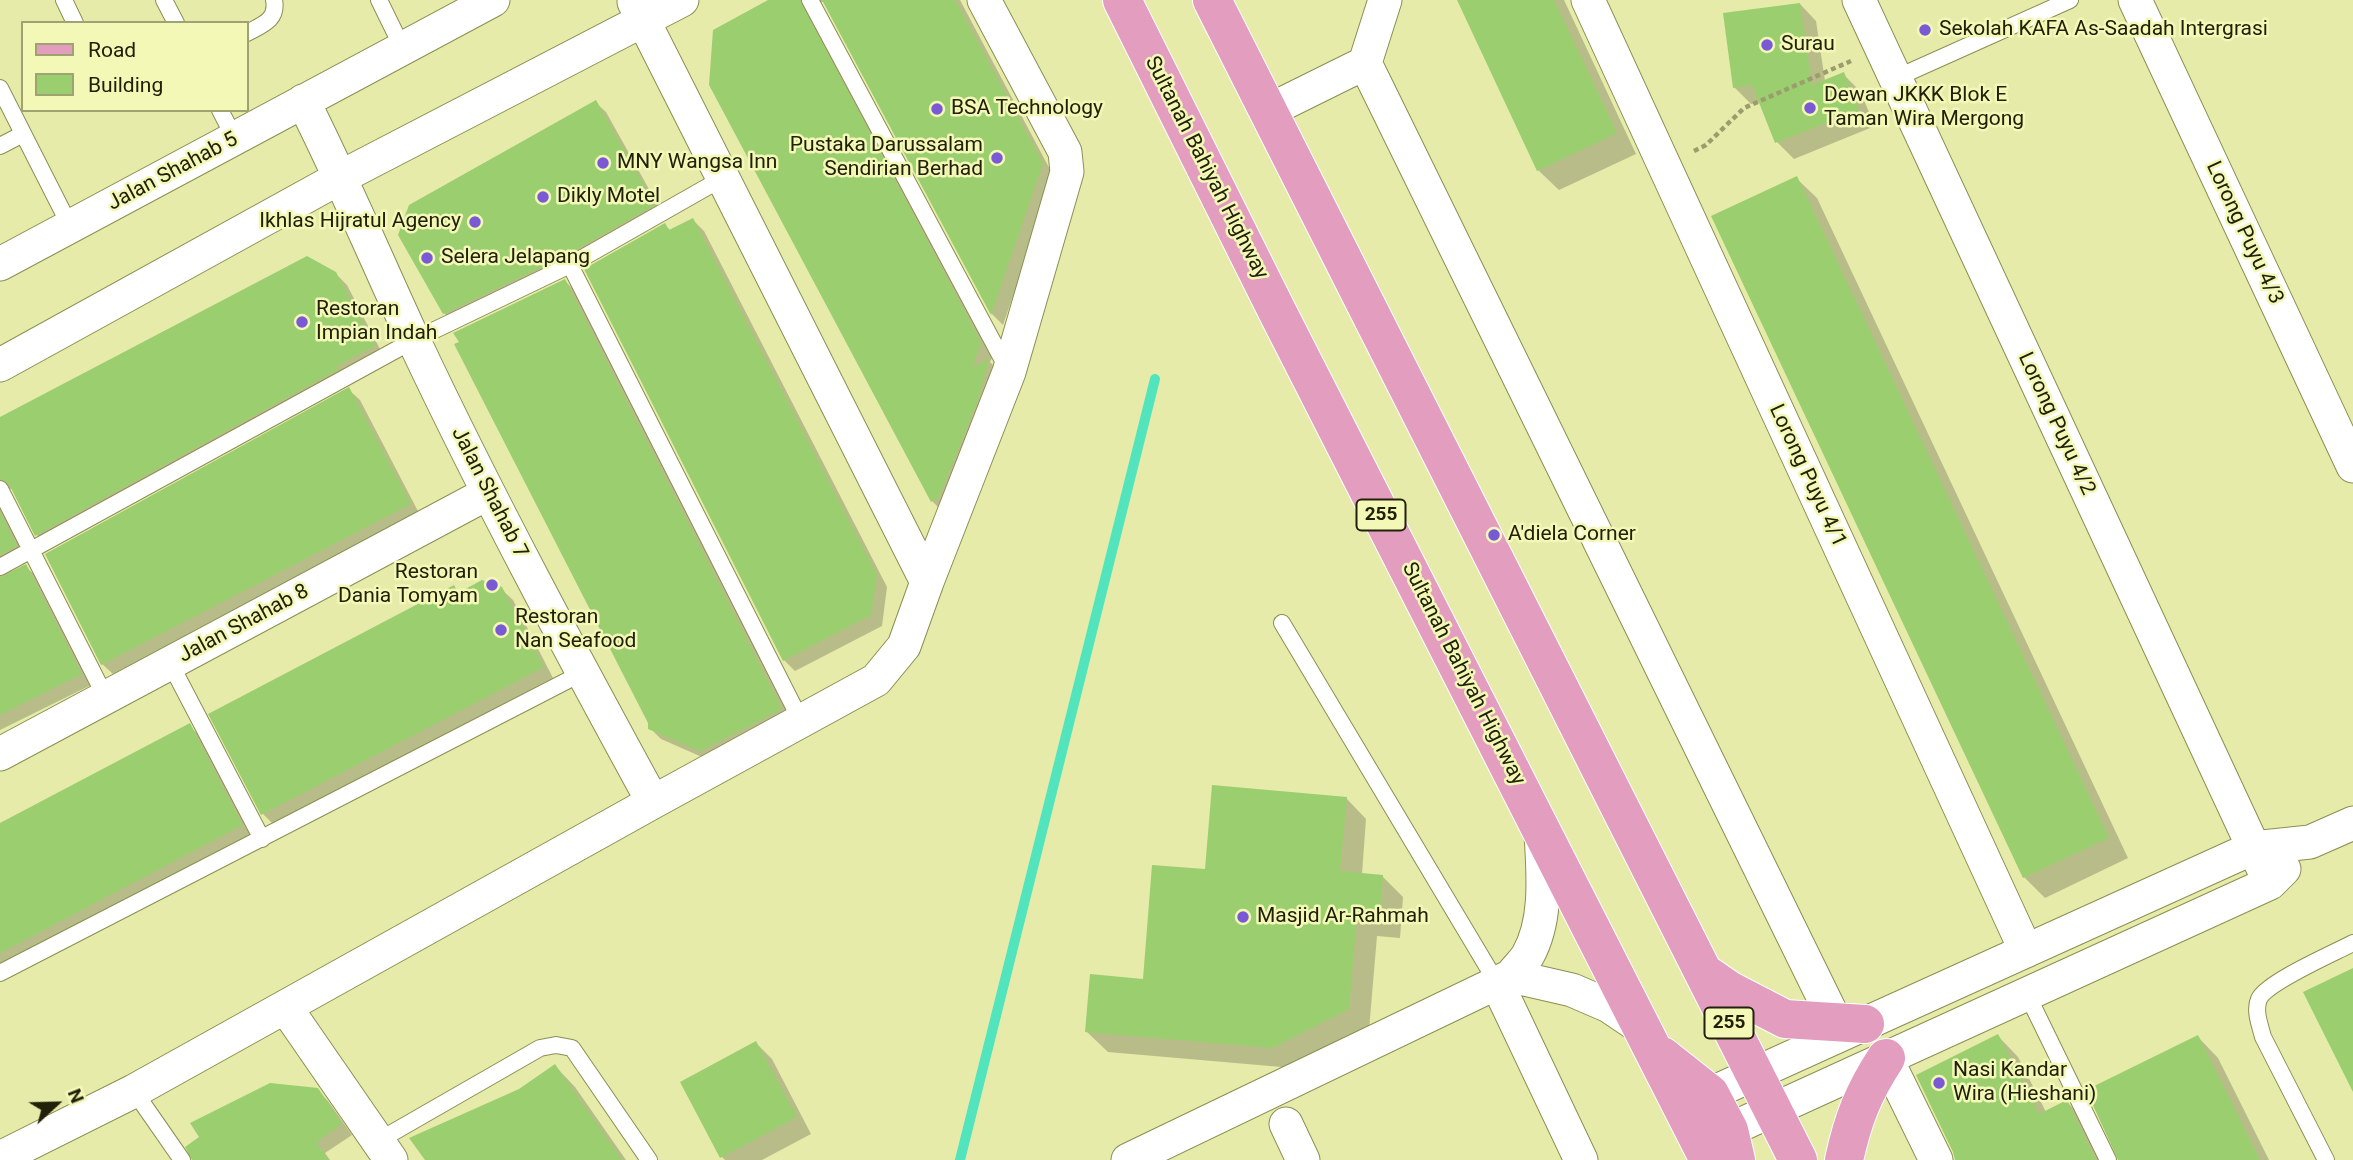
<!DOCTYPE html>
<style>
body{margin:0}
#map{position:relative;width:2353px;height:1160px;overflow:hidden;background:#e6ebaa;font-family:Roboto,sans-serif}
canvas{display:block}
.legend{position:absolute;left:21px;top:21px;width:228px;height:91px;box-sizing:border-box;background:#f3f8b7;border:2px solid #9fa271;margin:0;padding:9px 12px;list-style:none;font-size:21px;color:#202108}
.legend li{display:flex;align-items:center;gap:14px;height:35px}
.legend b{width:35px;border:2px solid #9fa271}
.north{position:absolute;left:21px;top:1069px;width:70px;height:70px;-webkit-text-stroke:5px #f3f8b7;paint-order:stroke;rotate:68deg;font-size:19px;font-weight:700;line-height:28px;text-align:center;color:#202108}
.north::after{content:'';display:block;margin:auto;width:24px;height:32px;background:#202108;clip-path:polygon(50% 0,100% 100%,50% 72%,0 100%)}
</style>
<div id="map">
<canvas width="2353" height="1160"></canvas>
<ul class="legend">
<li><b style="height:9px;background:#e29dbf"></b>Road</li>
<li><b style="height:19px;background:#9bce6e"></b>Building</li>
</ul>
<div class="north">N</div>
</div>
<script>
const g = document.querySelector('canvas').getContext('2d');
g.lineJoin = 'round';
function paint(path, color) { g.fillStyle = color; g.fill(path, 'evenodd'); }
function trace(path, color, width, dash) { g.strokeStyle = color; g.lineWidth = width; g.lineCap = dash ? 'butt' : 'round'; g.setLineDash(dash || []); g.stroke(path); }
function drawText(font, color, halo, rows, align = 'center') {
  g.font = font + ' Roboto,sans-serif'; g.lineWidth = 5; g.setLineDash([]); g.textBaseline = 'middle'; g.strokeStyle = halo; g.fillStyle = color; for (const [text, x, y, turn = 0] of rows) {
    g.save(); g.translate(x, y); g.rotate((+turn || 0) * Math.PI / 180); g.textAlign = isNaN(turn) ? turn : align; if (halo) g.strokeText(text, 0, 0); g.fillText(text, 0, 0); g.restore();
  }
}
paint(new Path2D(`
 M 772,0 L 960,0 L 1054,177 L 1003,325 L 992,314 L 825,2 L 818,2 L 993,356 L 990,362 L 1000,372 L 944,513 L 932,501 Z
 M 1459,0 L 1564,0 L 1636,154 L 1559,190 L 1538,170 Z
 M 1800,4 L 1816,21 L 1825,81 L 1843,74 L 1860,91 L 1875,126 L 1794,159 L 1777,142 L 1761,102 L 1751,104 L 1734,87 Z
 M 595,102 L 606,112 L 664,216 L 455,324 L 444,313 L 400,234 Z
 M 1796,178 L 1817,198 L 2128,858 L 2045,898 L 2024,877 Z
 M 693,220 L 704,231 L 887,587 L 882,626 L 795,671 L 784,660 L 665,225 L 671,231 Z
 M 335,273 L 347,285 L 384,357 L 47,545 L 37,535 L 13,488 L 2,493 L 26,557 L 2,572 L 1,579 L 26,567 L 37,577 L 91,685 L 0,730 L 0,419 Z
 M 565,281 L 576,292 L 791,720 L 711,761 L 661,739 L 650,728 Z
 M 349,390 L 360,400 L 420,515 L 113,674 L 102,664 Z
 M 454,587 L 460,594 L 501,589 L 513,600 L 553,678 L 273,824 L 263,814 Z
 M 189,726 L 200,736 L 252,836 L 0,968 L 0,825 Z
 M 1346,798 L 1366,819 L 1362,874 L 1382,876 L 1403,897 L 1400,938 L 1377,936 L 1369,1030 L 1293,1068 L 1108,1052 L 1087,1032 L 1144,981 L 1206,871 Z
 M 1998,1036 L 2018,1057 L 2046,1112 L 2067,1102 L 2087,1122 L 2105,1160 L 1956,1160 Z
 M 2198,1037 L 2218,1058 L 2269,1160 L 2119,1160 Z
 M 756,1043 L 772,1059 L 811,1134 L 762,1160 L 725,1160 L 722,1157 Z
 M 555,1066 L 575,1087 L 626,1160 L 427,1160 Z
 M 317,1090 L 328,1101 L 352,1135 L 325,1153 L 330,1160 L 194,1160 Z`), '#0003');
trace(new Path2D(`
 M 960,1160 L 1155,379`), '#51e4bd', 10);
paint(new Path2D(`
 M 768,0 L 800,0 L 981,342 L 973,367 L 989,359 L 978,400 L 939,497 L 931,502 L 709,85 L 713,30 Z
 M 822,0 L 955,0 L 1043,163 L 991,315 Z
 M 1457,0 L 1554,0 L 1617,133 L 1537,171 Z
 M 1800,3 L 1812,85 L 1844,72 L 1859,110 L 1775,143 L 1752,85 L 1733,88 L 1723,13 Z
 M 596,100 L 655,205 L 565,256 L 443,314 L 398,235 L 409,205 Z
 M 1797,176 L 2109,838 L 2023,878 L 1711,216 Z
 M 693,218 L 877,575 L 871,615 L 783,661 L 584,269 L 665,223 L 669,230 Z
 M 307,256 L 336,272 L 375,346 L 338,365 L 339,369 L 35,536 L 9,484 L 0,479 L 0,417 Z
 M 565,279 L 782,709 L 700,751 L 648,729 L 648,723 L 454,344 L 459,342 L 453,333 Z
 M 349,387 L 411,504 L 101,665 L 45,554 Z
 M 0,512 L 17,546 L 0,555 Z
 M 26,564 L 82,674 L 0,715 L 0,577 Z
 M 482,580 L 502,587 L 544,667 L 261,815 L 208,714 L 454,585 L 458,593 Z
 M 190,723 L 242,824 L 241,826 L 0,953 L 0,823 Z
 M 1212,785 L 1347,797 L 1340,871 L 1383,875 L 1380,919 L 1357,916 L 1349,1009 L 1272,1048 L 1085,1032 L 1090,974 L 1143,979 L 1152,865 L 1205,869 Z
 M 2353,968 L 2353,1092 L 2303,992 Z
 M 1998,1034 L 2039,1114 L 2067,1100 L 2096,1160 L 1955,1160 L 1953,1152 L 1916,1075 Z
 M 2198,1035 L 2260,1160 L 2118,1160 L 2086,1090 Z
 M 756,1041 L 797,1117 L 720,1158 L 680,1082 Z
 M 555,1064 L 622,1160 L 425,1160 L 409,1138 L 519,1089 Z
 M 270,1083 L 318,1088 L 342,1124 L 316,1142 L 329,1160 L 192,1160 L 185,1147 L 199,1137 L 190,1123 Z`), '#9bce6e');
const lane = new Path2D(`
 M 64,0 L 75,23
 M 164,0 L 176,23
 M 379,0 L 403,49
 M 810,0 L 1007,368
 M 247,33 C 262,25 278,20 274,0
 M 1896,78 L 2070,0
 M 0,88 L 70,226
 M 220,110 L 235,139
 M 0,146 L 23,134
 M 570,265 L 801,721
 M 0,489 L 106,698
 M 0,567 L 414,340 L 570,265 L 723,178
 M 1282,623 L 1497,983
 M 170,663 L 262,839
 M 0,973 L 582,673
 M 2027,994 L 2108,1160
 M 134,1091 L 182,1160
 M 378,1141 L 540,1048 L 556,1045 L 572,1048 L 649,1160
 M 2326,1160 L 2263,1037 C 2260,1025 2254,1011 2259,999 C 2267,982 2334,953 2353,943`);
const street = new Path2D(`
 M 1385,0 L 1365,63 L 1836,1023
 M 1588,0 L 2026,951
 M 1859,0 L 2270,883
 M 2135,0 L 2353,466
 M 634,2 L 927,582
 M 303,101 C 343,180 377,261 414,341 C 488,498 570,650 653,802
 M 1268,111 L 1365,63
 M 0,264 L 493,0
 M 0,365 L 341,177 L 682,0
 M 0,754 L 488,493
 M 1511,976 L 1572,990 L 1609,1006 L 1643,1029
 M 1497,983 L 1581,1160
 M 286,1008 L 391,1160
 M 1886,1058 L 1936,1160
 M 1710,1094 L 2253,848 L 2310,842 L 2353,823
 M 1286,1124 L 1303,1160
 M 1729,1130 L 2270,883 L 2284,869
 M 0,1158 L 134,1091 L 653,802 L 876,680 L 904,646 L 927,582 L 1009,372 L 1067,172 L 1065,152 L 984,0
 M 1128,1160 L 1511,976 C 1516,969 1524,962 1528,955 C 1548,919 1543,872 1541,833`);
const primary = new Path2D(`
 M 1122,0 L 1278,313 L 1709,1160
 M 1212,0 L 1798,1160
 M 1703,972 L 1729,990 L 1785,1019 L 1865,1024
 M 1662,1056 L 1710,1094 L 1729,1130 L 1736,1160
 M 1844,1160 C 1853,1119 1863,1093 1886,1058`);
trace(lane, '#8b8f52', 18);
trace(street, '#8b8f52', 35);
trace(primary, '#fff', 40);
trace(new Path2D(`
 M 1694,151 L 1706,145 L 1744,108 L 1851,61`), '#9b9e6c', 4.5, [5, 3.5]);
trace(lane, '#fff', 16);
trace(street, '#fff', 33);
trace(primary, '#e29dbf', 38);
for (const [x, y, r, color] of [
 [1925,30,7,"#7a5ad4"],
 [1767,45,7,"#7a5ad4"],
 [1810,108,7,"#7a5ad4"],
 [937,109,7,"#7a5ad4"],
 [997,158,7,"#7a5ad4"],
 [603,163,7,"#7a5ad4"],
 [543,197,7,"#7a5ad4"],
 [475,222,7,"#7a5ad4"],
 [427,258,7,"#7a5ad4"],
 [302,322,7,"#7a5ad4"],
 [1494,535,7,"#7a5ad4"],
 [492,585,7,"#7a5ad4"],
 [501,630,7,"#7a5ad4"],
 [1243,917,7,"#7a5ad4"],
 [1939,1083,7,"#7a5ad4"]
]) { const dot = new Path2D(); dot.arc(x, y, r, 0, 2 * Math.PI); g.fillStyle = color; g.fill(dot); trace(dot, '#f3f8b7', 2.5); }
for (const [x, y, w] of [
 [1381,515,49],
 [1729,1023,49]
]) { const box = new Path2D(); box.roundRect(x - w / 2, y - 15.5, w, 31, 5); g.fillStyle = '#f3f8b7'; g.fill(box); trace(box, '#202108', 2); }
drawText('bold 19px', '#202108', null, [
 ["255",1381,515],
 ["255",1729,1023]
]);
drawText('21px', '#202108', '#f3f8b7', [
 ["Sekolah KAFA As-Saadah Intergrasi",1939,30],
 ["Surau",1781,45],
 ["Dewan JKKK Blok E",1824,96],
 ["Taman Wira Mergong",1824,120],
 ["BSA Technology",951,109],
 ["Pustaka Darussalam",983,146,"right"],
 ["Sendirian Berhad",983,170,"right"],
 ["MNY Wangsa Inn",617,163],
 ["Dikly Motel",557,197],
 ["Ikhlas Hijratul Agency",461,222,"right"],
 ["Selera Jelapang",441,258],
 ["Restoran",316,310],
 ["Impian Indah",316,334],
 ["A'diela Corner",1508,535],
 ["Restoran",478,573,"right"],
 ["Dania Tomyam",478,597,"right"],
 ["Restoran",515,618],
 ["Nan Seafood",515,642],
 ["Masjid Ar-Rahmah",1257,917],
 ["Nasi Kandar",1953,1071],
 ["Wira (Hieshani)",1953,1095]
], 'left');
drawText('21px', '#202108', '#f3f8b7', [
 ["Sultanah Bahiyah Highway",1206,168,63],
 ["Jalan Shahab 5",173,172,-28],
 ["Lorong Puyu 4/3",2244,233,65],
 ["Lorong Puyu 4/2",2056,424,65],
 ["Lorong Puyu 4/1",1807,476,65],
 ["Jalan Shahab 7",489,493,63],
 ["Jalan Shahab 8",244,624,-28],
 ["Sultanah Bahiyah Highway",1463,674,63]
]);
</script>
